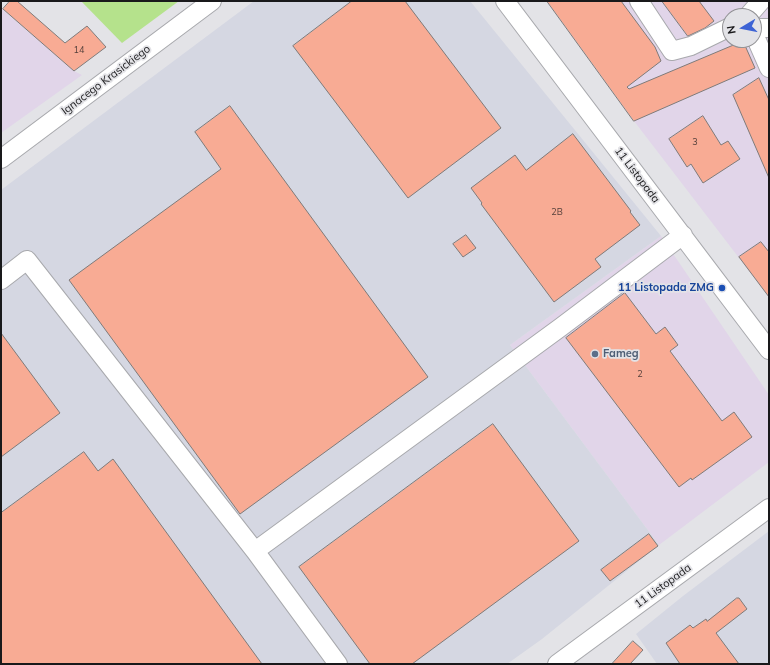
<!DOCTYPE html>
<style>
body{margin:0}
#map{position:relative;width:770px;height:665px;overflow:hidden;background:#e3e3e7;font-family:Mulish,sans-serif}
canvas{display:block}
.frame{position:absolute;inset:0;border:2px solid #19191b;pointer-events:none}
.north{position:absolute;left:722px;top:8px;width:40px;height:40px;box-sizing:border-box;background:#e3e3e7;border:1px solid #929295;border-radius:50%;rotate:260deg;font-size:11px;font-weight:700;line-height:16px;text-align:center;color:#19191b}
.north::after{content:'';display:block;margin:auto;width:14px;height:18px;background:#3d63d5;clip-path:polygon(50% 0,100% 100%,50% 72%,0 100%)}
</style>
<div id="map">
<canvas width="770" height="665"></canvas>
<div class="frame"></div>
<div class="north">N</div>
</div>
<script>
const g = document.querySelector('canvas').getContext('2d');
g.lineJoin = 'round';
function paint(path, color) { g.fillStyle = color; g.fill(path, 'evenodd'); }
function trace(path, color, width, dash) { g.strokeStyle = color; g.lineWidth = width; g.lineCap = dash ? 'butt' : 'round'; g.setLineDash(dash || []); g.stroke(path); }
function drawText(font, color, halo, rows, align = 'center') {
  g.font = font + ' Mulish,sans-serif'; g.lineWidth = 3.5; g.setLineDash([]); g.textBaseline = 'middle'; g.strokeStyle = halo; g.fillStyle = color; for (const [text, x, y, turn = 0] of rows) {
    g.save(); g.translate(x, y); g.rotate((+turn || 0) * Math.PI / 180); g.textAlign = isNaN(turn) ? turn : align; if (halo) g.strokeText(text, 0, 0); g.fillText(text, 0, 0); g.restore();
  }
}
paint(new Path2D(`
 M 547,1 L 769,1 L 769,297 L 634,121 ZM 730,16 L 754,16 L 754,40 L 730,40 Z
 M 1,8 L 74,71 L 82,75 L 1,133 Z
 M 661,236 L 769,395 L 769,462 L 659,545 L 510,345 Z`), '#e1d5e9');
paint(new Path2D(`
 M 254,1 L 470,1 L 661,236 L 510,345 L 659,545 L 542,639 L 507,664 L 1,664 L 1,190 Z
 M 769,531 L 769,664 L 657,664 L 636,634 L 683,596 Z`), '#d5d7e2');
paint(new Path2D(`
 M 81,1 L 179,1 L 122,43 Z`), '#b5e28c');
const building = new Path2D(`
 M 10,1 L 17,1 L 65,43 L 87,26 L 106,47 L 74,71 L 3,9 Z
 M 352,1 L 405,1 L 501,128 L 408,198 L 293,46 Z
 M 547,1 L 621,1 L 655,47 L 661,61 L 627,87 L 629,89 L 743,41 L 755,68 L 634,121 Z
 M 662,1 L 699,1 L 714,21 L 705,28 L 688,36 Z
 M 759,78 L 769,100 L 769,178 L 733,95 Z
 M 230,106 L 428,377 L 240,514 L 69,280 L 221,169 L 195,132 Z
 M 703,116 L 721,145 L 728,141 L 740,159 L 703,183 L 691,164 L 687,167 L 669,139 Z
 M 573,134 L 631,211 L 630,212 L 640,225 L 595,259 L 601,267 L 554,302 L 481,204 L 482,203 L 471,188 L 515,155 L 526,170 Z
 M 466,235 L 476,248 L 463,257 L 453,244 Z
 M 761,242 L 769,252 L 769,297 L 739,257 Z
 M 625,293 L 656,334 L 665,327 L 678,345 L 670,351 L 722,421 L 734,412 L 752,437 L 692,480 L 691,478 L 679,487 L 566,338 Z
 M 1,333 L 60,413 L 1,457 Z
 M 493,424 L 579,541 L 412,664 L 370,664 L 299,567 Z
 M 84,452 L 98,471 L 113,459 L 262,664 L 1,664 L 1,513 Z
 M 649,534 L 658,546 L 610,581 L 601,570 Z
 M 737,598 L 739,598 L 747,609 L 716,633 L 739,664 L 680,664 L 666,643 L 690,625 L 693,628 L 706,619 L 707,621 Z
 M 633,641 L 643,650 L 630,664 L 612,664 Z`);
paint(building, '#f8ab94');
trace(building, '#7f7b7a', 1);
const minor = new Path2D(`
 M 505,1 L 769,350
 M 639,1 L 672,51 L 691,46 L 730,27
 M 748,16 L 761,1
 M 754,28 L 769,28
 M 754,34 L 769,68
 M 1,159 L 212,1
 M 1,280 L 27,260 L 255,551
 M 338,664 L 255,551 L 561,327 L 683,235
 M 557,664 L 769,508`);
trace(minor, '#a8a9ad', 20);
trace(minor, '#fff', 18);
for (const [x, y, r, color] of [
 [722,288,4,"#1a4fb4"],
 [595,354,4,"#5c6f8a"]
]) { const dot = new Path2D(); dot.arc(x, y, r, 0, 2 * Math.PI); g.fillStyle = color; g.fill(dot); trace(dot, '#e3e3e7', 1.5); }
drawText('9px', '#513e39', null, [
 ["14",79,50],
 ["3",695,142],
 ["2B",557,212],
 ["2",640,374]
]);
drawText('11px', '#19191b', '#e3e3e7', [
 ["Ignacego Krasickiego",106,80,-37],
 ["11 Listopada",637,175,53],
 ["11 Listopada",663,586,-36]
]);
drawText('bold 11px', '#164399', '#e3e3e7', [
 ["11 Listopada ZMG",714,288]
], 'right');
drawText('bold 11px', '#4e5e75', '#e3e3e7', [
 ["Fameg",603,354]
], 'left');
</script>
